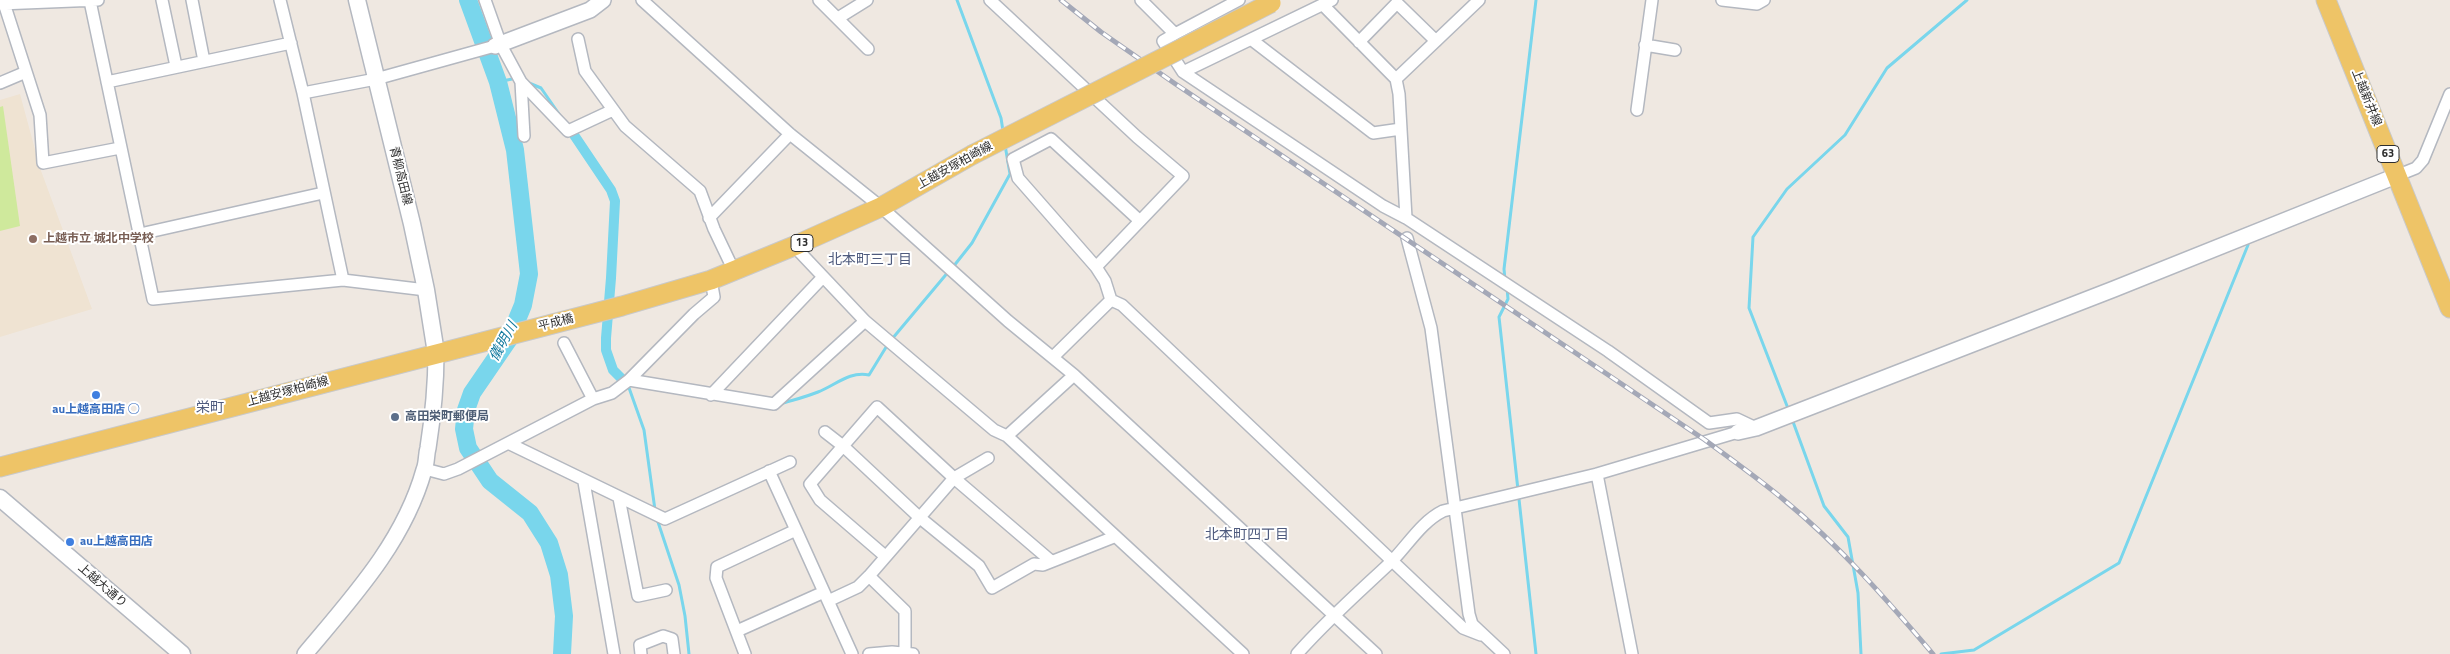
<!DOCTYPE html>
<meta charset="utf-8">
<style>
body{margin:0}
canvas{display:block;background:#efe8e1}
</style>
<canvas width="2450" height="654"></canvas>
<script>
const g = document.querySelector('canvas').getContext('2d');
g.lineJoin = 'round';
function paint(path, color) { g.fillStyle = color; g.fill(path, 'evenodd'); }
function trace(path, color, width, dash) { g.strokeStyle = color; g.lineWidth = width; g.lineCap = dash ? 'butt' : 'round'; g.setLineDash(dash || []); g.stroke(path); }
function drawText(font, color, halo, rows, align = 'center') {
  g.font = font + ' "Titillium Web","Noto Sans JP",sans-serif'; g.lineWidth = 4; g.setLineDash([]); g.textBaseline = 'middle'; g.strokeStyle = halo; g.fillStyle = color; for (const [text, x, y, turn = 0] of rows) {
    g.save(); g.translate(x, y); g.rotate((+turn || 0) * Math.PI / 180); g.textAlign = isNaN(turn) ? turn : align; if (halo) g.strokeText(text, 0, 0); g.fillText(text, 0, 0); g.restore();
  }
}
paint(new Path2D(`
 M 20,94 L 40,168 L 92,309 L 0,337 L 0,100 Z`), '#efe3d2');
paint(new Path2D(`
 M 3,106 L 20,226 L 0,231 L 0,107 Z`), '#cfe99c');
trace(new Path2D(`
 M 957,0 L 1001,118 L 1003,131
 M 498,82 L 512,79
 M 529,83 L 541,88 L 559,114
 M 953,267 L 972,243 L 1010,174 L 1005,145
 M 1505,280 L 1504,269 L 1536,0
 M 1507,288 L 1508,299 L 1499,317 L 1536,654
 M 892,339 L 949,271
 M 628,385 L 644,430 L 655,510
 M 780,404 C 793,400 806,397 818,392 C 836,385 849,371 869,375 L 888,344
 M 1789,411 L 1749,308 L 1753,237 L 1787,189 L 1845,135 L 1887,68 L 1967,0
 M 1792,419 L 1824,506 L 1848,537 L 1858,593 L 1861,654
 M 657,519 L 679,585 L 685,616 L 689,654
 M 1941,654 L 1974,650 L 2119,563 L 2248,245`), '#79d6ec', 3);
trace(new Path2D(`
 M 572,132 L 611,190 L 615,201 L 611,278 L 606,338 L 606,350 L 613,370 L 622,379`), '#79d6ec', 10);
trace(new Path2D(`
 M 468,0 L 498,82 L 515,150 L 529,274 L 523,305 L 509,339 L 472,393 L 466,410 L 464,429 L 468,448 L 490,481 L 530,513 L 549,543 L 559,575 L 564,616 L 562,654`), '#79d6ec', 18);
const minor = new Path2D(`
 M 3,0 L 40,115 L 43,163 L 120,148
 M 162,0 L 176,66
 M 192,0 L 204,61
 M 280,0 L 303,93 L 343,280
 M 485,0 L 501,45 L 521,82 L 568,131 L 613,110
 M 642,0 L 790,134 L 881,207 L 1008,321 L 1074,375 L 1376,654
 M 819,0 L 868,49
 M 990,0 L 1137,137 L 1183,176 L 1096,267 L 1105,281 L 1111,300 L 1053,357
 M 1141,0 L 1175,34 L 1239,0
 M 1332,0 L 1183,72 L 1383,206 L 1406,218 L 1608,351 L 1709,423 L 1737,419 L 1756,428
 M 1722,0 L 1757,4 L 1764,0
 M 90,1 L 153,299 L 343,280 L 426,290
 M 0,4 L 98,0
 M 1323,5 L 1396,79 L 1399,94 L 1406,218
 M 838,18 L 867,0
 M 1175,34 L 1163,41 L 1183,72
 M 578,39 L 585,71 L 625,126 L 700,191 L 714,229 L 734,271
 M 1252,40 L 1373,133 L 1401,129
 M 1359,42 L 1397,3 L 1436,41
 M 1645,45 L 1675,50
 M 1396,79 L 1479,0
 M 107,82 L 291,43
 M 521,82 L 524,136
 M 0,83 L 26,72
 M 303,93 L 376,79 L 495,46
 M 1637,110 L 1652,0
 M 2396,176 L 2416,168 L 2423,160 L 2450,94
 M 709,218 L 790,134
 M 140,234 L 323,193
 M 1407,238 L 1431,328 L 1469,614 L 1472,624 L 1504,654
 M 794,246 L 865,321 L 994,430 L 1007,436 L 1243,654
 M 1096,267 L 1018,178 L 1013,159 L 1051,139 L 1140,221
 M 1111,300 L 1122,305 L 1463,628 L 1481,635
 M 564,343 L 593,399
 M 629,380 L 774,404 L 865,321
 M 711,395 L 823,277
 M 825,432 L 843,446 L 919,517 L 979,566 L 992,588 L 1034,564 L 1043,565 L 1114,537
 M 1007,436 L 1074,375
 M 508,443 L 665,519 L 790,462
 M 425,469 L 444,474 L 458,469 L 593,399 L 612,393 L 629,380 L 694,314 L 714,297 L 711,280
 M 769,471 L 796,530
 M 1597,474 L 1632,654
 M 584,482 L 614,654
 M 619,498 L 638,596 L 666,590
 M 885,556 L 820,500 L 810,484 L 877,407 L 954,478 L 1051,561
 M 869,576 L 954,478 L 988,458
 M 828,601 L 858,587 L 869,576 L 905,611 L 905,654
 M 737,631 L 824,592
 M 641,654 L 640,645 L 663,636 L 672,639 L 674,654
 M 745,654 L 716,578 L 717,567 L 796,530 L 852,654
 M 869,654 L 892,652 L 913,654
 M 1297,654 C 1327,620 1358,593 1391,562 C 1408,545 1421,522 1443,511 L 1597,474 L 1738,432`);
const tertiary = new Path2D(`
 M 495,46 L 590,10 L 603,0
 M 1738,432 L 1756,428 L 2114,289 L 2396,176
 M 305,654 C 352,598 404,542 424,470 C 427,463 426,455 428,448 C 433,416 436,385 436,353`);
const secondary = new Path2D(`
 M 357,0 L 412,224 L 426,290 L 436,353
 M 0,498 L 182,654`);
const primary = new Path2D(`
 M 2326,0 L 2450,308
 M 0,467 L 622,306 L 711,280 L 794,246 L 881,207 L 972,155`);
trace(minor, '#b4b8c0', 14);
trace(tertiary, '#b4b8c0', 18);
trace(secondary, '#b4b8c0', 19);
trace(primary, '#c9c9c9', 21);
trace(minor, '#fff', 11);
trace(tertiary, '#fff', 15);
trace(secondary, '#fff', 16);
trace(primary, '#eec467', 19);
const rail = new Path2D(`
 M 1061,0 L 1101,32 L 1174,83 L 1705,440 C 1732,460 1759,479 1784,500 C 1839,545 1887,600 1933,654`);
trace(rail, '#a4a8b7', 5);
trace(rail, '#fff', 3, [9]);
const primaryBridge = new Path2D(`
 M 972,155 L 1271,3`);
trace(primaryBridge, '#c9c9c9', 21, []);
trace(primaryBridge, '#eec467', 19);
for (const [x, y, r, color] of [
 [33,239,5,"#8d6e63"],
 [96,395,5,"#3f7fe0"],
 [395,417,5,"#5c6f8a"],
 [70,542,5,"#3f7fe0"]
]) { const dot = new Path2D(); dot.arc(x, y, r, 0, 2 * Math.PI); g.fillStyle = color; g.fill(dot); trace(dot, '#fff', 2); }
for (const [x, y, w] of [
 [2388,154,22],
 [802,243,22]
]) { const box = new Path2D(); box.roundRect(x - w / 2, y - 8.5, w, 17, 4); g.fillStyle = '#fff'; g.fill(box); trace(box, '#2e2e2e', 1); }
drawText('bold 11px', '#2e2e2e', null, [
 ["63",2388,154],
 ["13",802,243]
]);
drawText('12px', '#2e2e2e', '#fff', [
 ["上越新井線",2366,98,68],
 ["上越安塚柏崎線",955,166,-29],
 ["青柳高田線",400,176,76],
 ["平成橋",556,323,-14],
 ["上越安塚柏崎線",288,392,-15],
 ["上越大通り",102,586,41]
]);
drawText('bold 12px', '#785e54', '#fff', [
 ["上越市立 城北中学校",43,239]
], 'left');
drawText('bold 12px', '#366cbe', '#fff', [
 ["au上越高田店 ○",96,410],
 ["au上越高田店",80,542,"left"]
]);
drawText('bold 12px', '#4e5e75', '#fff', [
 ["高田栄町郵便局",405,417]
], 'left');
drawText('14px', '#4f5b7e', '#fff', [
 ["北本町三丁目",870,261],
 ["栄町",210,409],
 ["北本町四丁目",1247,536]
]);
drawText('italic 14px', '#12799e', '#fff', [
 ["儀明川",504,342,-61]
]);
</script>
